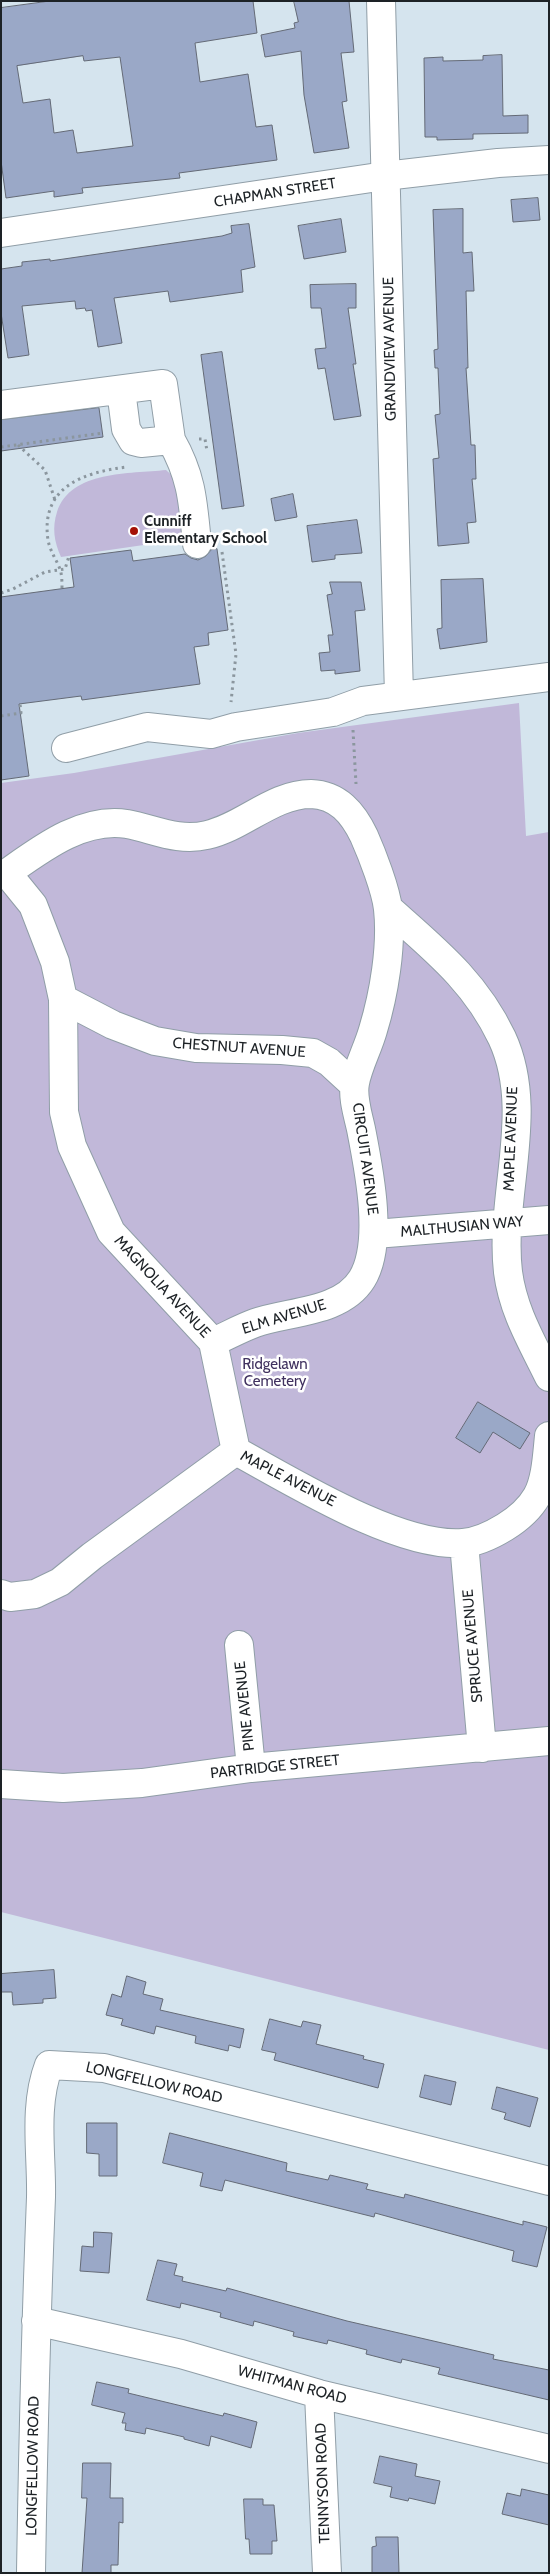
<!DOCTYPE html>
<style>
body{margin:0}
#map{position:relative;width:550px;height:2574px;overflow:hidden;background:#d5e4ee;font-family:Cabin,sans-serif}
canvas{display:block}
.frame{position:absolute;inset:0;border:2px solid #1d2226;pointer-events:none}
</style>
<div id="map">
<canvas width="550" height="2574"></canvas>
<div class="frame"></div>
</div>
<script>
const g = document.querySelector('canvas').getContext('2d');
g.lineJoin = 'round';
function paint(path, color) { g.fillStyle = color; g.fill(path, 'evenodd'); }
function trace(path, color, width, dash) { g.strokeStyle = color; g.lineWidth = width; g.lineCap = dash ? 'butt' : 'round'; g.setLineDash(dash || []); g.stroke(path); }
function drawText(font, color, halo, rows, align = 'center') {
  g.font = font + ' Cabin,sans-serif'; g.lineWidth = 5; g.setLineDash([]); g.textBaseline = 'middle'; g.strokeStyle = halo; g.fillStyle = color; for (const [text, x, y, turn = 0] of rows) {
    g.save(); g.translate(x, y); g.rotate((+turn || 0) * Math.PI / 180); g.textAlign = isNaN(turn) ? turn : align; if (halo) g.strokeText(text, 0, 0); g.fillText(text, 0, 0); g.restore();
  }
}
paint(new Path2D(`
 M 166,470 L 177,480 L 185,539 L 61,557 C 54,541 52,528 57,512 C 71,470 130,474 166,470 Z
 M 519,703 L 526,836 L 549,832 L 549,2050 L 1,1912 L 1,783 L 74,773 L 298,733 Z`), '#c1b8d9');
const building = new Path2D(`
 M 50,1 L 253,1 L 257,33 L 195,43 L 200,82 L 248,74 L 256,127 L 272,125 L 277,160 L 179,173 L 180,178 L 82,188 L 83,193 L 54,197 L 54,191 L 6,198 L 1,161 L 1,8 ZM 83,56 L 84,61 L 120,57 L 133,146 L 77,153 L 73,130 L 54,133 L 50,99 L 23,103 L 17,66 Z
 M 294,1 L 349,1 L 354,52 L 341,53 L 347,101 L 342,102 L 349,148 L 314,153 L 304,95 L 301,51 L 265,57 L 261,35 L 295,28 L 294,23 L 298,22 Z
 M 502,55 L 503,116 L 528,115 L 528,133 L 473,134 L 473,139 L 437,140 L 437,137 L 425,137 L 424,58 L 443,57 L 443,61 L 483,60 L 483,56 Z
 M 538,198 L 540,220 L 513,222 L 511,200 Z
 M 463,209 L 463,253 L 472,252 L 474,291 L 466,291 L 468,368 L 466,368 L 471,445 L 475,445 L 476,479 L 472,479 L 476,522 L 467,523 L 469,543 L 438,546 L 433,459 L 439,458 L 435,415 L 440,414 L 438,368 L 435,368 L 434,350 L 438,349 L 433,210 Z
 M 341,219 L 346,252 L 304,259 L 298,226 Z
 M 249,224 L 255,267 L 241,270 L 243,292 L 170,302 L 168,291 L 114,298 L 122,343 L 98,347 L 92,310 L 86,311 L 85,308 L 76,309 L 75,301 L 22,306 L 29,355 L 8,358 L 1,313 L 1,269 L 22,266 L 22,262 L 50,259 L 50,261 L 222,236 L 232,233 L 231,226 Z
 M 356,284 L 356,308 L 348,308 L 356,364 L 353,364 L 361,416 L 334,420 L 325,368 L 318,369 L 315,349 L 326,348 L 321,308 L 311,308 L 310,285 Z
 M 222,352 L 244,506 L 222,509 L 201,355 Z
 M 99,408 L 103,437 L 1,451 L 1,420 Z
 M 293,494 L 297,517 L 275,521 L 271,499 Z
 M 357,520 L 362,553 L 335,555 L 335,559 L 312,562 L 307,526 Z
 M 217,549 L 228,630 L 208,633 L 209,645 L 194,647 L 200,684 L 82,700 L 81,696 L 19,704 L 29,776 L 1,780 L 1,597 L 74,587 L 70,558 L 131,550 L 133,561 L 185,554 L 191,558 L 198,560 L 206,556 L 211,550 Z
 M 483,579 L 487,642 L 440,649 L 437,629 L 442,628 L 441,580 Z
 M 330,582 L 361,582 L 365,610 L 355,611 L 360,671 L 335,674 L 335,670 L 321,671 L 319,653 L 330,652 L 328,635 L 333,635 L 327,595 L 332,594 Z
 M 478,1402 L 530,1433 L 520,1449 L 493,1432 L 480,1453 L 456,1438 Z
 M 54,1970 L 56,1998 L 43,1999 L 43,2003 L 13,2005 L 12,1992 L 1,1992 L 1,1974 Z
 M 127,1976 L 146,1982 L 143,1994 L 163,1999 L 160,2010 L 244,2029 L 240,2048 L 229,2045 L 228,2051 L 195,2043 L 196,2036 L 156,2026 L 154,2034 L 121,2025 L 123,2019 L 106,2015 L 112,1994 L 121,1997 Z
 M 270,2019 L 301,2027 L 303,2021 L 321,2025 L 316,2044 L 364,2056 L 363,2059 L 384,2064 L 378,2088 L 274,2060 L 276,2053 L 262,2050 Z
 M 425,2075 L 456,2082 L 451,2105 L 420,2097 Z
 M 497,2087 L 538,2098 L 530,2127 L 504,2119 L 506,2113 L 492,2109 Z
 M 87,2123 L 117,2123 L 117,2176 L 99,2176 L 99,2154 L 87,2153 Z
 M 170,2133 L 287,2163 L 286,2171 L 328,2180 L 330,2175 L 368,2184 L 366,2189 L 404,2198 L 405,2194 L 523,2225 L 523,2221 L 547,2227 L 537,2267 L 512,2261 L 514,2251 L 375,2213 L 374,2217 L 225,2180 L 222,2191 L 200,2186 L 203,2173 L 163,2163 Z
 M 94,2232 L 112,2233 L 109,2273 L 80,2271 L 82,2246 L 93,2247 Z
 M 158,2260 L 177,2264 L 174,2275 L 183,2277 L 182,2281 L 226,2291 L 227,2288 L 347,2321 L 494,2355 L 493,2359 L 549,2370 L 549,2400 L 438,2374 L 440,2368 L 402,2359 L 401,2363 L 366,2354 L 367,2350 L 328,2340 L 327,2344 L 293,2336 L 294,2332 L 254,2321 L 253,2326 L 220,2317 L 221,2313 L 181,2303 L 180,2308 L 147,2300 Z
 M 97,2382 L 129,2389 L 128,2393 L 223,2416 L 224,2413 L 257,2422 L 251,2448 L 211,2436 L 209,2446 L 184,2439 L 184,2437 L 146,2428 L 145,2434 L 125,2430 L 126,2423 L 122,2423 L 125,2413 L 92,2405 Z
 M 380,2456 L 417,2464 L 415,2476 L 440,2481 L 435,2504 L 409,2498 L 408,2501 L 390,2497 L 392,2487 L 374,2483 Z
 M 83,2463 L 111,2463 L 110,2498 L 123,2498 L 123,2523 L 119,2522 L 118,2565 L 111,2565 L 111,2573 L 82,2573 L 87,2498 L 82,2498 Z
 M 522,2489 L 549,2495 L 549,2525 L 502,2514 L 507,2493 L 520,2496 Z
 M 244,2499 L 263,2499 L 263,2505 L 274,2505 L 277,2541 L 272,2541 L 272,2554 L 250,2554 L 249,2539 L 246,2539 Z
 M 376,2537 L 398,2537 L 399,2573 L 372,2573 L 372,2547 L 376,2546 Z`);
paint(building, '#9aa8c7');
trace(building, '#646a76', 1);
const minor = new Path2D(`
 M 381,1 L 399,696
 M 1,233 L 385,176 L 498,163 L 549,160
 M 1,405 L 163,384 L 171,440 L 141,443 L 133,441 L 126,429 L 121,390
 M 171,440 C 192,477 193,502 197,544
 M 66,748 L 147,727 L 211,734 L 236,727 L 333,712 L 363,701 L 549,677
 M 7,873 C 41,849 82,817 127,824 C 154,829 178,842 207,835 C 243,827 273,794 311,794 C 338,795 353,813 364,836 C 372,854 386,890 388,909 C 392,946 384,994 373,1030 C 368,1048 358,1066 355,1083 C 352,1097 358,1115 361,1129 C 369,1170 384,1243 362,1279 C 341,1313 289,1311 255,1323 C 241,1328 227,1336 213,1342
 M 7,873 L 33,905 L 55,962 L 63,999 L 64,1112 L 72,1146 L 111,1232 L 213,1342 L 236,1451
 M 388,908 C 434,949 475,981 502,1038 C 536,1111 499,1196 508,1272 C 513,1311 532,1342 549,1377
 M 63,999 L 113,1025 L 155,1041 L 196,1048 L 282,1050 L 313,1053 L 329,1062 L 354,1085
 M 375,1234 L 549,1220
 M 236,1451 C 293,1482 399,1548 463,1543 C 478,1542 492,1535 505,1527 C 518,1519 529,1510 537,1496 C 546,1480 547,1455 549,1436
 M 464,1543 L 482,1748
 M 1,1594 L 10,1597 L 35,1594 L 60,1582 L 92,1556 L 236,1451
 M 239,1645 L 251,1768
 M 1,1784 L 63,1788 L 142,1783 L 251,1768 L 549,1741
 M 36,2321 L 181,2354 L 319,2394 L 549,2449
 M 319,2394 L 327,2573
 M 31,2573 C 33,2447 36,2322 41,2197 C 42,2154 33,2107 49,2065 L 104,2068 L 549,2181`);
trace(minor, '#909ea7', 30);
trace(new Path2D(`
 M 199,439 L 205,439 L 207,451
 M 18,445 L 45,470 L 55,500
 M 1,447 L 103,433
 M 222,552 L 236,654 L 231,702
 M 62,588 C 62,582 62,575 60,569 C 56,559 50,551 48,540 C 40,486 85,472 127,467
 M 1,593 L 13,589 L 45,572 L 65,569 L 69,556
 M 1,716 L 21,713 L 20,704
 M 353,730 L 356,784`), '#8b969e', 3, [2.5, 4]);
trace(minor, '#fff', 28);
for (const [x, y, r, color] of [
 [134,531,5,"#a41005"]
]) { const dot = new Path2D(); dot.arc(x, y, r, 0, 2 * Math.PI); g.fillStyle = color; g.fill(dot); trace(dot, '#fff', 2); }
drawText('15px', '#1d2226', '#fff', [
 ["CHAPMAN STREET",275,193,-9],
 ["GRANDVIEW AVENUE",390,349,-91],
 ["CHESTNUT AVENUE",239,1048,4],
 ["MAPLE AVENUE",511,1139,-88],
 ["CIRCUIT AVENUE",365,1159,82],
 ["MALTHUSIAN WAY",462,1227,-5],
 ["MAGNOLIA AVENUE",162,1287,47],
 ["ELM AVENUE",284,1317,-17],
 ["MAPLE AVENUE",288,1479,27],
 ["SPRUCE AVENUE",473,1646,-95],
 ["PINE AVENUE",245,1706,-96],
 ["PARTRIDGE STREET",275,1767,-6],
 ["LONGFELLOW ROAD",154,2083,13],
 ["WHITMAN ROAD",292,2385,15],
 ["LONGFELLOW ROAD",33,2466,-89],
 ["TENNYSON ROAD",323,2483,-92]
]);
drawText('bold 15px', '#1d2226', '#fff', [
 ["Cunniff",144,522],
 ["Elementary School",144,539]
], 'left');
drawText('15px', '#40315f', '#fff', [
 ["Ridgelawn",275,1365],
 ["Cemetery",275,1382]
]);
</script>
